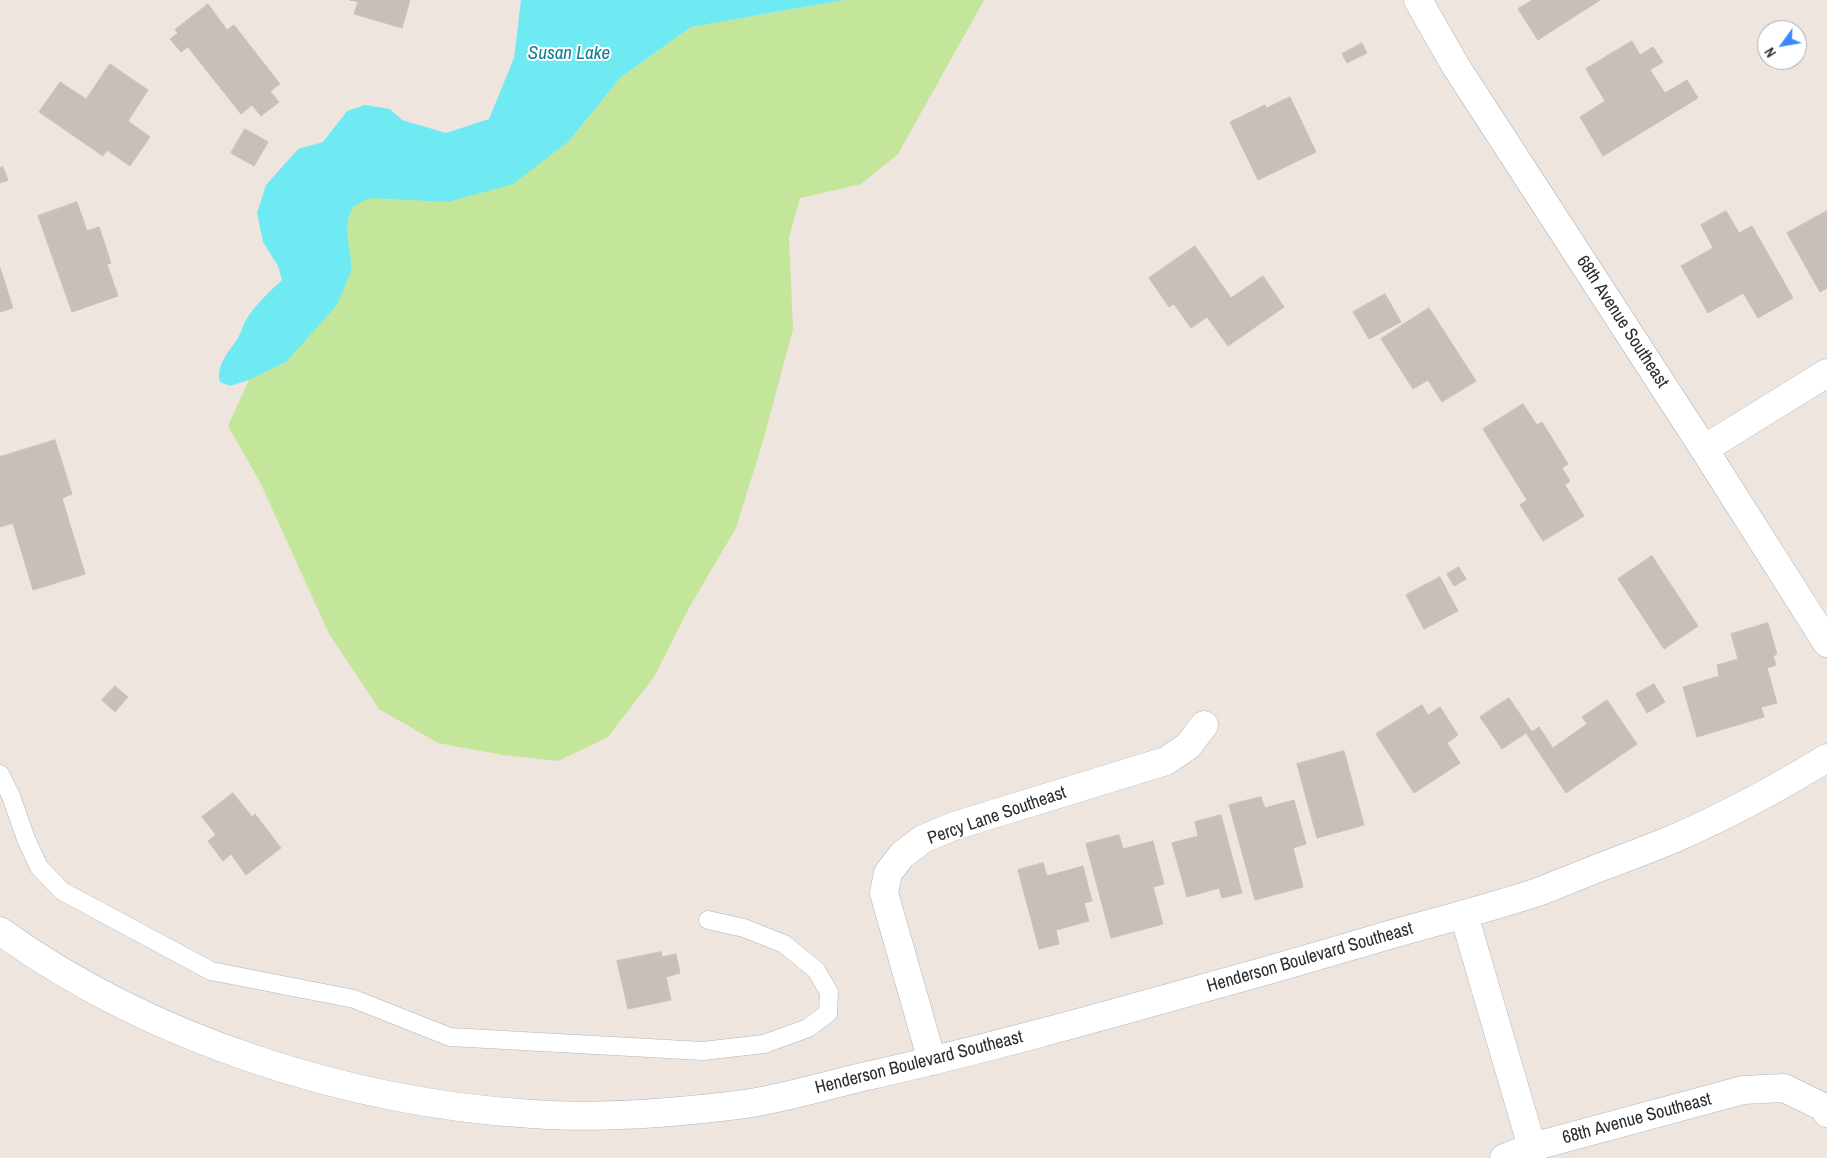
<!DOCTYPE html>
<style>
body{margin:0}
#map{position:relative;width:1827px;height:1158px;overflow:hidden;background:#eee5df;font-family:"Archivo Narrow",sans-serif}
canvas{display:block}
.north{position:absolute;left:1757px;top:20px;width:50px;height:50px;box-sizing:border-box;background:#fff;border:1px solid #ababab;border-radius:50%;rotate:238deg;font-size:14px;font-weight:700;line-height:20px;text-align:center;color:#2d2d2d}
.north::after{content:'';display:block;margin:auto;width:18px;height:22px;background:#3c88fe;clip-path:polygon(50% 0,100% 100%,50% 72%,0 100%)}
</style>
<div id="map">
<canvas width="1827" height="1158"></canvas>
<div class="north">N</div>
</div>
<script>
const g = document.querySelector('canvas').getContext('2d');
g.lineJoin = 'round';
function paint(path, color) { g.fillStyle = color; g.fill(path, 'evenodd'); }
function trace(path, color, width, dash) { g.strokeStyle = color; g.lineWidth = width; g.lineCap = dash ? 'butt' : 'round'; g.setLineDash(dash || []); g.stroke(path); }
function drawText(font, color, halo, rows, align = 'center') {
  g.font = font + ' "Archivo Narrow",sans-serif'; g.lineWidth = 4; g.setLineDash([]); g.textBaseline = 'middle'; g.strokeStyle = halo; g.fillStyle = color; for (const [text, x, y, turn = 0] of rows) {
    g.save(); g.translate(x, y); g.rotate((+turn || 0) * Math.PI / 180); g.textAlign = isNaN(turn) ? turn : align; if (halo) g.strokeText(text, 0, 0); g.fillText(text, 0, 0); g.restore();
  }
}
paint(new Path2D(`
 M 844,0 L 984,0 L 898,154 L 861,184 L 800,198 L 789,238 L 793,329 L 763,441 L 736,528 L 690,606 L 654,677 L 608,737 L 558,761 L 503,755 L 438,743 L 379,709 L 329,634 L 260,482 L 228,426 L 249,380 L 286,362 L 352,269 C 350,253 341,220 354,206 C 359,201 366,200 372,198 L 569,141 L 621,77 L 691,27 Z`), '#c3e69b');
paint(new Path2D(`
 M 521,0 L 844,0 L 691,27 L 621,77 L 569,141 L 513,184 L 448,202 L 372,198 L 363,201 L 353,207 L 348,219 L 347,231 L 352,269 L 337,305 L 286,362 L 249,380 L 230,386 L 220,382 C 216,366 227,354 236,341 C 241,334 243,324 248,317 C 257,303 270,291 282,280 L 278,266 L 263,242 L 257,213 L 266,185 L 298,149 L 323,142 L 347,111 L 365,105 L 390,109 L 402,120 L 446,133 L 489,119 L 514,58 Z`), '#70eaf2');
const building = new Path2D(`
 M 350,0 L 410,0 L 402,28 L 354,14 L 358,2 Z
 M 1533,0 L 1600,0 L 1538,40 L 1518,9 Z
 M 208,4 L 227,30 L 234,25 L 280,84 L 270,91 L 279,102 L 261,116 L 252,105 L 241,114 L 188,47 L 181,52 L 170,39 L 178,33 L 175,30 Z
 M 1632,41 L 1640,55 L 1653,47 L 1663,62 L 1650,70 L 1665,93 L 1687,80 L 1698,98 L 1603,156 L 1580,117 L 1605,101 L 1586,69 Z
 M 1362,43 L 1367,53 L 1347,63 L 1342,54 Z
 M 110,64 L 148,90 L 128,121 L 150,137 L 130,166 L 107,150 L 103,156 L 39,112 L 60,82 L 86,99 Z
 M 1290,97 L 1316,152 L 1258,180 L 1230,122 L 1265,105 L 1266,108 Z
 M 245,129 L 268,142 L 254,166 L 231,153 Z
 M 3,167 L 8,180 L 0,183 L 0,168 Z
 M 77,202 L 87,231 L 99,227 L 111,263 L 107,264 L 118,296 L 72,312 L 38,216 Z
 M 1726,211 L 1739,233 L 1752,226 L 1793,298 L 1758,318 L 1743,293 L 1708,313 L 1681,266 L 1713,248 L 1701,225 Z
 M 1827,211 L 1827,288 L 1820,292 L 1787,233 Z
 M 1195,246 L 1231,298 L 1263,276 L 1284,307 L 1228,346 L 1207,317 L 1191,328 L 1174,304 L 1169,307 L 1149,278 Z
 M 0,268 L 13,308 L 0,312 Z
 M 1385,294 L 1401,322 L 1369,339 L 1353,312 Z
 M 1429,308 L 1476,381 L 1442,402 L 1428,380 L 1413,389 L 1381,339 Z
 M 1523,404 L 1537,425 L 1542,422 L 1568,464 L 1562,468 L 1570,481 L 1565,485 L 1584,516 L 1543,541 L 1520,505 L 1527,500 L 1483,429 Z
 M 55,440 L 72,494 L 62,498 L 85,574 L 33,590 L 13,523 L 0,527 L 0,457 Z
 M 1652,556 L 1698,626 L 1664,649 L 1618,579 Z
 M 1459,567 L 1466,579 L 1454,586 L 1447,574 Z
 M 1440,577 L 1458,611 L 1424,629 L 1406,595 Z
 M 1768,623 L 1777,654 L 1773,656 L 1776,665 L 1767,668 L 1777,703 L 1761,707 L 1764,717 L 1697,737 L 1683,687 L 1719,676 L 1717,665 L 1738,659 L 1731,634 Z
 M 1654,684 L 1665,702 L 1647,713 L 1636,694 Z
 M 115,686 L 128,697 L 115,712 L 102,700 Z
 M 1509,698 L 1532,732 L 1539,727 L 1553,748 L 1587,724 L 1582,717 L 1607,700 L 1637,744 L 1566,793 L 1526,733 L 1502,749 L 1480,717 Z
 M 1422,705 L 1428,715 L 1440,707 L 1458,735 L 1447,743 L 1460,763 L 1414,793 L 1376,734 Z
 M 1344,751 L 1364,825 L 1317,838 L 1297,764 Z
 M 233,793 L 252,817 L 255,814 L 281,848 L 246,875 L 231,854 L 223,861 L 208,841 L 216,835 L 202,817 Z
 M 1261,797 L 1265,808 L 1294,800 L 1306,844 L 1293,848 L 1303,887 L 1255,900 L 1229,805 Z
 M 1221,815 L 1242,893 L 1222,898 L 1219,888 L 1187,897 L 1172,843 L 1198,836 L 1195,822 Z
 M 1119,835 L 1123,849 L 1153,841 L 1164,884 L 1153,887 L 1163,924 L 1111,938 L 1086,844 Z
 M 1043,863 L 1047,876 L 1083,866 L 1092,901 L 1084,903 L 1089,921 L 1056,930 L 1059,944 L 1039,949 L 1018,870 Z
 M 661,952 L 662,957 L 676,954 L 680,973 L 666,977 L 671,1000 L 628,1009 L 617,961 Z`);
paint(building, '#c7c0ba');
trace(building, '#cac0b8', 1);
const service = new Path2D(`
 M 0,774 L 11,796 L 26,839 L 39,867 L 62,891 L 211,971 L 354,999 L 450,1037 L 703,1051 L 764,1044 L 808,1028 L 828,1013 L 829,992 L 816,970 L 784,944 L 744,928 L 708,920`);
const minor = new Path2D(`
 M 1418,0 L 1455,65 L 1704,449 L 1827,643
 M 1704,449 L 1827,373
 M 1464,915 L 1532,1147 L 1743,1090 L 1784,1088 L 1823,1107 L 1827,1113
 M 932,1061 L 884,893 L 888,873 L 902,855 L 923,839 L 954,826 L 1166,761 L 1188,746 L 1204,725
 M 1504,1158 L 1532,1147`);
const tertiary = new Path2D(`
 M 0,931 C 150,1039 349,1103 532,1114 C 602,1119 675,1113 745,1104 C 786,1098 827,1085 867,1076 C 987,1049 1104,1016 1222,983 C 1278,968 1334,951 1389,935 C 1439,921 1489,908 1538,892 C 1559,884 1580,875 1601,867 C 1625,858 1649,849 1673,839 C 1726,816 1778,788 1827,758`);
trace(service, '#afb5bd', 19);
trace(minor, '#afb5bd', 29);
trace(tertiary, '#afb5bd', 29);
trace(service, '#fff', 18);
trace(minor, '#fff', 28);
trace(tertiary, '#fff', 28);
drawText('18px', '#2d2d2d', '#fff', [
 ["68th Avenue Southeast",1622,322,57],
 ["Percy Lane Southeast",997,816,-19],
 ["Henderson Boulevard Southeast",1310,958,-16],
 ["Henderson Boulevard Southeast",919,1063,-14],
 ["68th Avenue Southeast",1637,1119,-15]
]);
drawText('italic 19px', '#0b8194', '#fff', [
 ["Susan Lake",569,54]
]);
</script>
